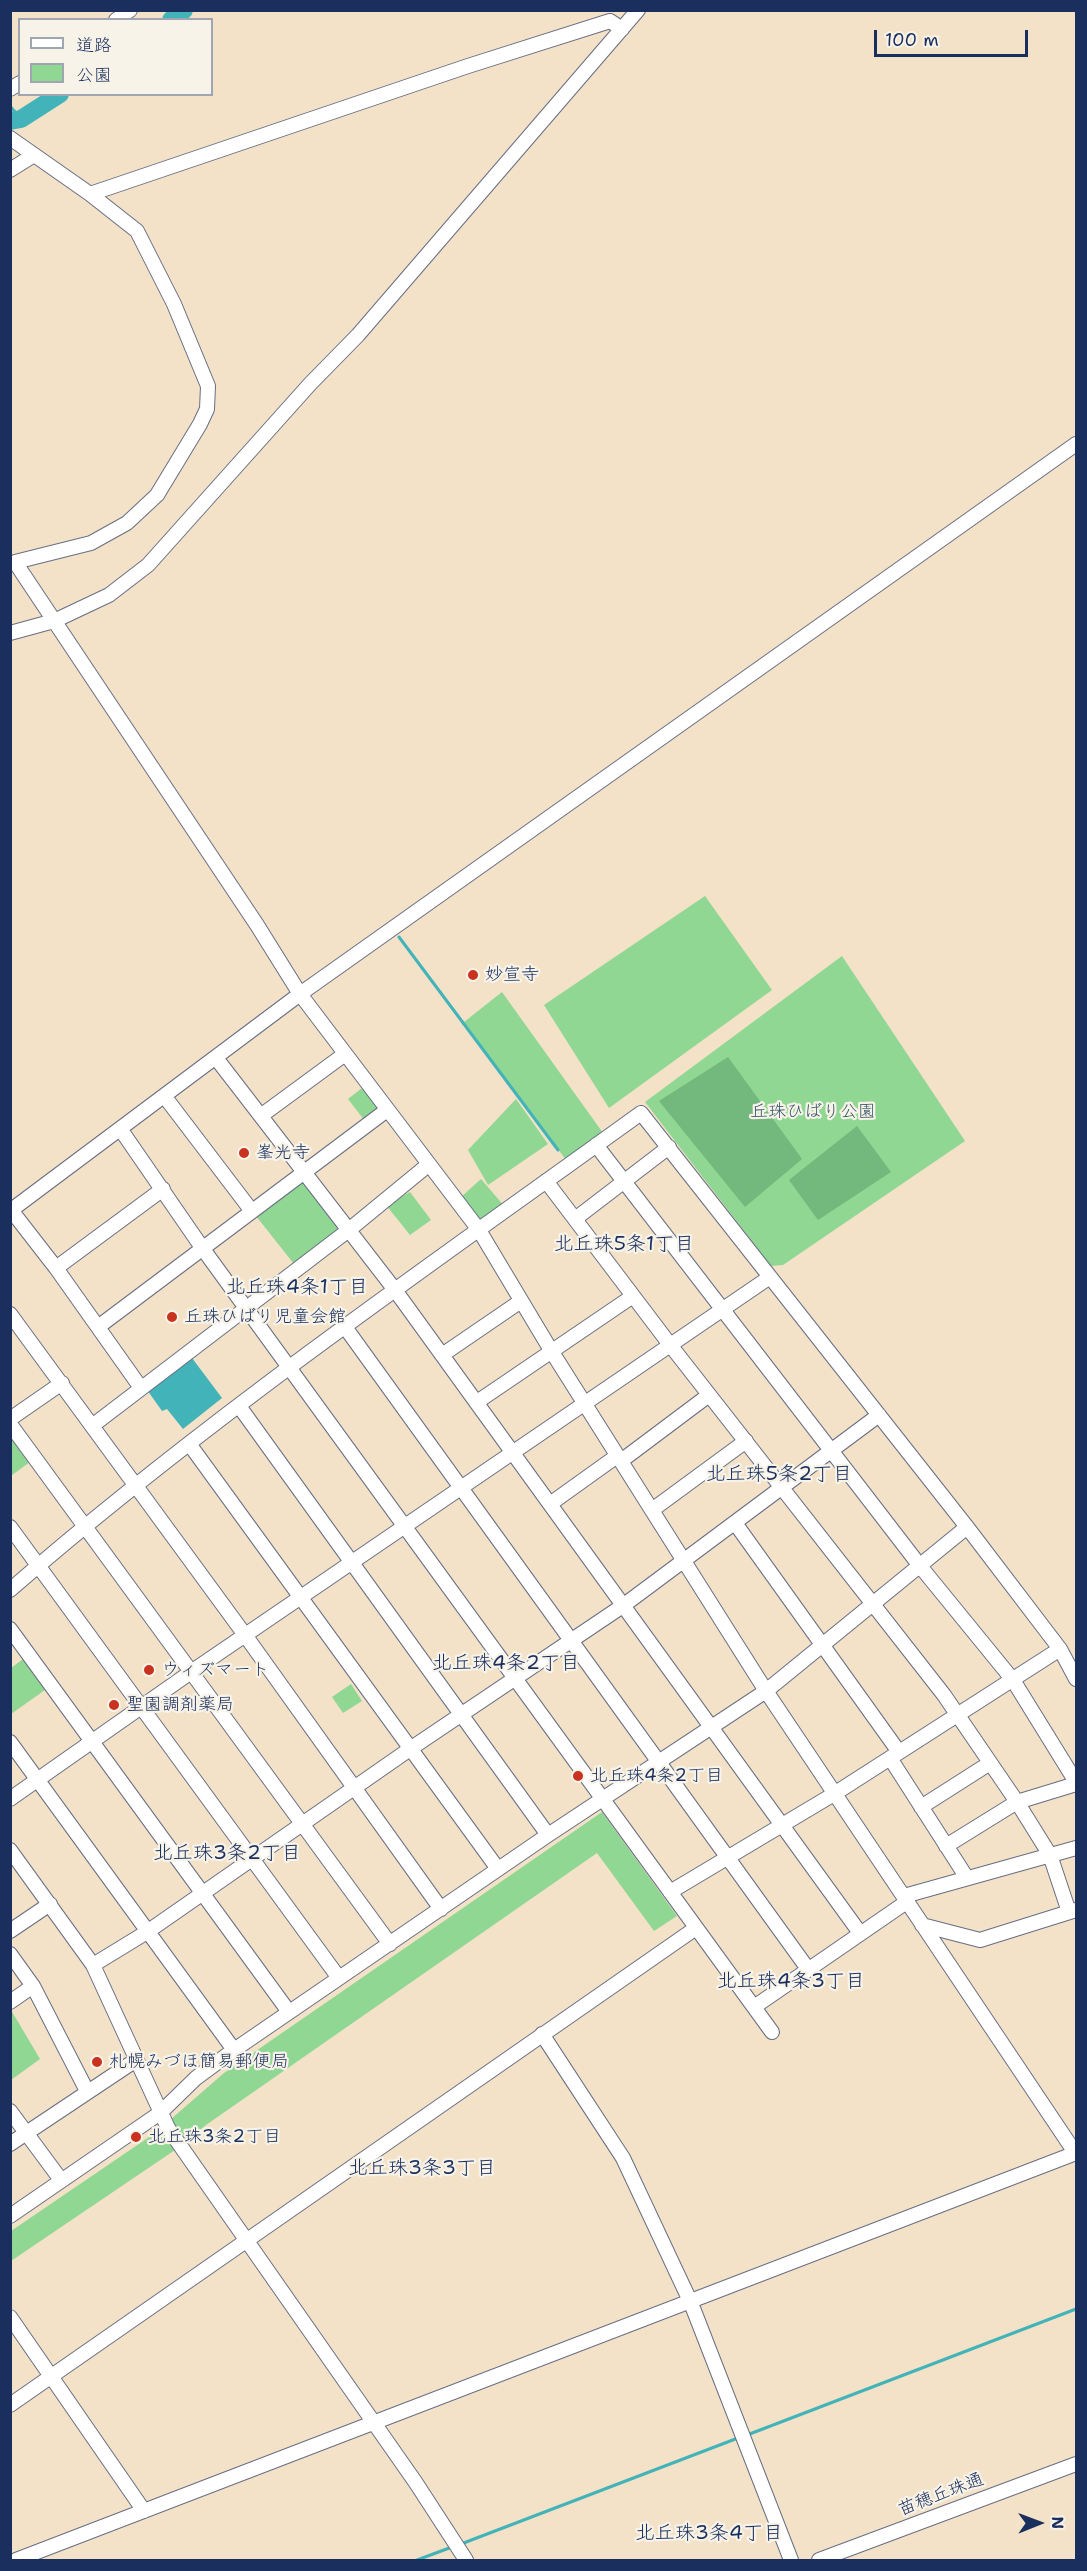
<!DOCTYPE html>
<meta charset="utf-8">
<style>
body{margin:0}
#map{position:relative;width:1087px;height:2571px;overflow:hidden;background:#f3e2c8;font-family:"Shantell Sans","Klee One",sans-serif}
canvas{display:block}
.frame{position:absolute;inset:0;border:12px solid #1b2f5e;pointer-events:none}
.legend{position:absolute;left:18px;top:18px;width:195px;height:78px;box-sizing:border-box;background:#f7f3e8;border:2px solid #9fa5b1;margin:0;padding:8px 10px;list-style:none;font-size:18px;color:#1b2f5e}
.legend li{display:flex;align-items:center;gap:12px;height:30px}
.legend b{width:30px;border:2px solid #9fa5b1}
.north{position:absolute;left:1009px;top:2493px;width:60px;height:60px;-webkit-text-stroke:4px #f7f3e8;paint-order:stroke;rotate:89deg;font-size:16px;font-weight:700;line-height:24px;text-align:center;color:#1b2f5e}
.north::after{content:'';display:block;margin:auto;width:21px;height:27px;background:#1b2f5e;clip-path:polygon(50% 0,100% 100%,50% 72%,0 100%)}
.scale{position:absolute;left:874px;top:30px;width:154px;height:27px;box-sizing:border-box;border:3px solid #1b2f5e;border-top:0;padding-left:8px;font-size:18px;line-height:21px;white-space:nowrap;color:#1b2f5e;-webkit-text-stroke:4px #f7f3e8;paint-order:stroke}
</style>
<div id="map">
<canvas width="1087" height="2571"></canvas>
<div class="frame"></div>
<ul class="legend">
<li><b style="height:8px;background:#fff"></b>道路</li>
<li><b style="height:16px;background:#8fd792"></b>公園</li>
</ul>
<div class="north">N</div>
<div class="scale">100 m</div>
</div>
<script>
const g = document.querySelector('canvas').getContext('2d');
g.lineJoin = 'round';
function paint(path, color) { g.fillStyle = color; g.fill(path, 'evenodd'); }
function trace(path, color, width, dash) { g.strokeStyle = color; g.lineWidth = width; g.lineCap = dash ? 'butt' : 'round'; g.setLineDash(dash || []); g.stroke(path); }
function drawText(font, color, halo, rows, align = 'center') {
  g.font = font + ' "Shantell Sans","Klee One",sans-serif'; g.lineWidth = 4.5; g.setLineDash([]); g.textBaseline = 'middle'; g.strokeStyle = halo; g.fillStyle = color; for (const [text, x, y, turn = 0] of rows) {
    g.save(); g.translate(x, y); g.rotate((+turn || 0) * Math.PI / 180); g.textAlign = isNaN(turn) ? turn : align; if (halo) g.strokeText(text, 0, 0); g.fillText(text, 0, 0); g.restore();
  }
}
paint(new Path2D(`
 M 705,896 L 772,990 L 609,1108 L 544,1005 Z
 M 842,956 L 965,1141 L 783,1265 L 771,1266 L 645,1102 Z
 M 502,992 L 603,1133 L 566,1160 L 464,1022 Z
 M 366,1085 L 384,1109 L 365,1121 L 348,1099 Z
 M 516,1099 L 548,1144 L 488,1185 L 468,1150 Z
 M 481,1179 L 505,1207 L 480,1223 L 460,1198 Z
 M 305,1181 L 338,1226 L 336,1232 L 294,1264 L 256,1216 L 299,1182 Z
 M 410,1192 L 431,1220 L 410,1235 L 386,1205 Z
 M 10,1434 L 30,1462 L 12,1475 L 10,1472 Z
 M 23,1659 L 45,1690 L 11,1714 L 11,1668 Z
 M 351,1684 L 362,1701 L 343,1713 L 332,1697 Z
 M 602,1812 L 677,1916 L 654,1931 L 597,1853 L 206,2125 L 175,2150 L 11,2261 L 11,2231 L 155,2133 L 224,2073 Z
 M 11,2010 L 40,2059 L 11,2080 L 10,2011 Z`), '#8fd792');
paint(new Path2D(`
 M 728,1057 L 802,1159 L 745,1207 L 659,1101 Z
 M 857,1126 L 891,1172 L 818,1220 L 789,1180 Z`), '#73b87c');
paint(new Path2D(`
 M 189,1354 L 222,1398 L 183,1429 L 167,1409 L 162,1411 L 145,1387 Z`), '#42b3b9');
trace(new Path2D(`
 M 10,106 L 21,119
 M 399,937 L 558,1150
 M 747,2435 L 1076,2309
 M 461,2544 L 738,2438
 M 417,2560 L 452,2547`), '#42b3b9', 3);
trace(new Path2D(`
 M 171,20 L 184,10
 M 10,121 L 21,119 L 60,94`), '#42b3b9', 18);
const minor = new Path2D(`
 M 116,20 L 130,10
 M 10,89 L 20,83
 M 10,138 L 90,194 L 137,231 L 174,304 L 208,386 L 207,409 L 200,424 L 157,495 L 127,523 L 91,543 L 15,562 L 257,925 L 300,994 L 479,1230 L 552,1352 L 766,1691 L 1076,2154
 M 10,170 L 34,155
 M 90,194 L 468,66 L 610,21 L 622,29
 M 10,633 L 54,621 L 109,595 L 148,565 L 310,384 L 358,335 L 638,10
 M 216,1058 L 395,1290 L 860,1933
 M 165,1097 L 251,1210
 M 262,1115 L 345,1054
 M 121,1130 L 203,1249 L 772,2032
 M 596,1145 L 920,1566 L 1013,1680 L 1076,1782
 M 546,1181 L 671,1346 L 944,1695 L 1017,1802 L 1050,1855 L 1069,1912
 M 11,1210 L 56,1268 L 141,1388
 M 10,1211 L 300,994 L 1076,444
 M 575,1219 L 669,1147
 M 56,1268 L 163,1189
 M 10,1314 L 245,1635 L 441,1909
 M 98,1327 L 387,1110
 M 345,1327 L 808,1969
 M 442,1355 L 521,1301
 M 477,1402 L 633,1296
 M 239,1406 L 548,1835
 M 10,1419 L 62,1383
 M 10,1424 L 390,1944
 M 92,1426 L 350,1229 L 428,1165
 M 190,1445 L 498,1869
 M 621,1461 L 709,1395
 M 550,1504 L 617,1456
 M 652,1510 L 746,1441
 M 735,1523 L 899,1752
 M 10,1527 L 339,1978
 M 10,1590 C 209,1417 428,1267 641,1113 L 967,1527 L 1060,1649 L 1076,1679
 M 10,1629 L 289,2012
 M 10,1742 L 234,2050
 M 890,1758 L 967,1878
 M 10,1799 L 191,1672 L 770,1277
 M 921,1807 L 990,1763
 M 946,1846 L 1017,1802 L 1076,1784
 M 10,1850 L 93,1965 L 168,2128 L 416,2483 L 466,2560
 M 670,1892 L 834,1794 L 1060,1649
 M 904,1896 L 1076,1848
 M 922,1925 L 980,1940 L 1076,1910
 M 10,1931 L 50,1904
 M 10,1954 L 33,1986 L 87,2091
 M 93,1965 L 147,1932 L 410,1749 L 624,1605 L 879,1415
 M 10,2002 L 33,1986
 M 754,2007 L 908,1901
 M 542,2034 L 623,2158 L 691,2303 L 791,2560
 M 10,2111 L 61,2180
 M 10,2144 L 136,2060
 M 10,2216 L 160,2113 L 196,2078 L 234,2050 L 548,1835 L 766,1691 L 967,1527
 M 10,2317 L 144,2511
 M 10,2405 L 696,1928
 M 16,2560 L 1076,2153
 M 819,2560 L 1076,2464`);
trace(minor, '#676e83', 16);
trace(minor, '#fff', 14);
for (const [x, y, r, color] of [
 [473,975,6,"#c8321e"],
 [244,1153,6,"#c8321e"],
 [172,1317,6,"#c8321e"],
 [149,1670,6,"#c8321e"],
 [114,1705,6,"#c8321e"],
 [578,1776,6,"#c8321e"],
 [97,2062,6,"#c8321e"],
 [136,2137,6,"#c8321e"]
]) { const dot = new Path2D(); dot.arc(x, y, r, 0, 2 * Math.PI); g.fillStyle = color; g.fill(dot); trace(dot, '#f7f3e8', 2); }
drawText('18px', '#1b2f5e', '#f7f3e8', [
 ["妙宣寺",485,975],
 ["峯光寺",256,1153],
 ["丘珠ひばり児童会館",184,1317],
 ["ウィズマート",161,1670],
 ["聖園調剤薬局",126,1705],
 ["北丘珠4条2丁目",590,1776],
 ["札幌みづほ簡易郵便局",109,2062],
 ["北丘珠3条2丁目",148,2137]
], 'left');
drawText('18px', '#38596b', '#f7f3e8', [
 ["丘珠ひばり公園",813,1112]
]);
drawText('18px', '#1b2f5e', '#f7f3e8', [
 ["苗穂丘珠通",941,2495,-21]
]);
drawText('20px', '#1b2f5e', '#f7f3e8', [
 ["北丘珠5条1丁目",624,1245],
 ["北丘珠4条1丁目",297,1288],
 ["北丘珠5条2丁目",779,1475],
 ["北丘珠4条2丁目",506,1664],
 ["北丘珠3条2丁目",227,1854],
 ["北丘珠4条3丁目",791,1982],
 ["北丘珠3条3丁目",422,2169],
 ["北丘珠3条4丁目",709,2534]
]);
</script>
